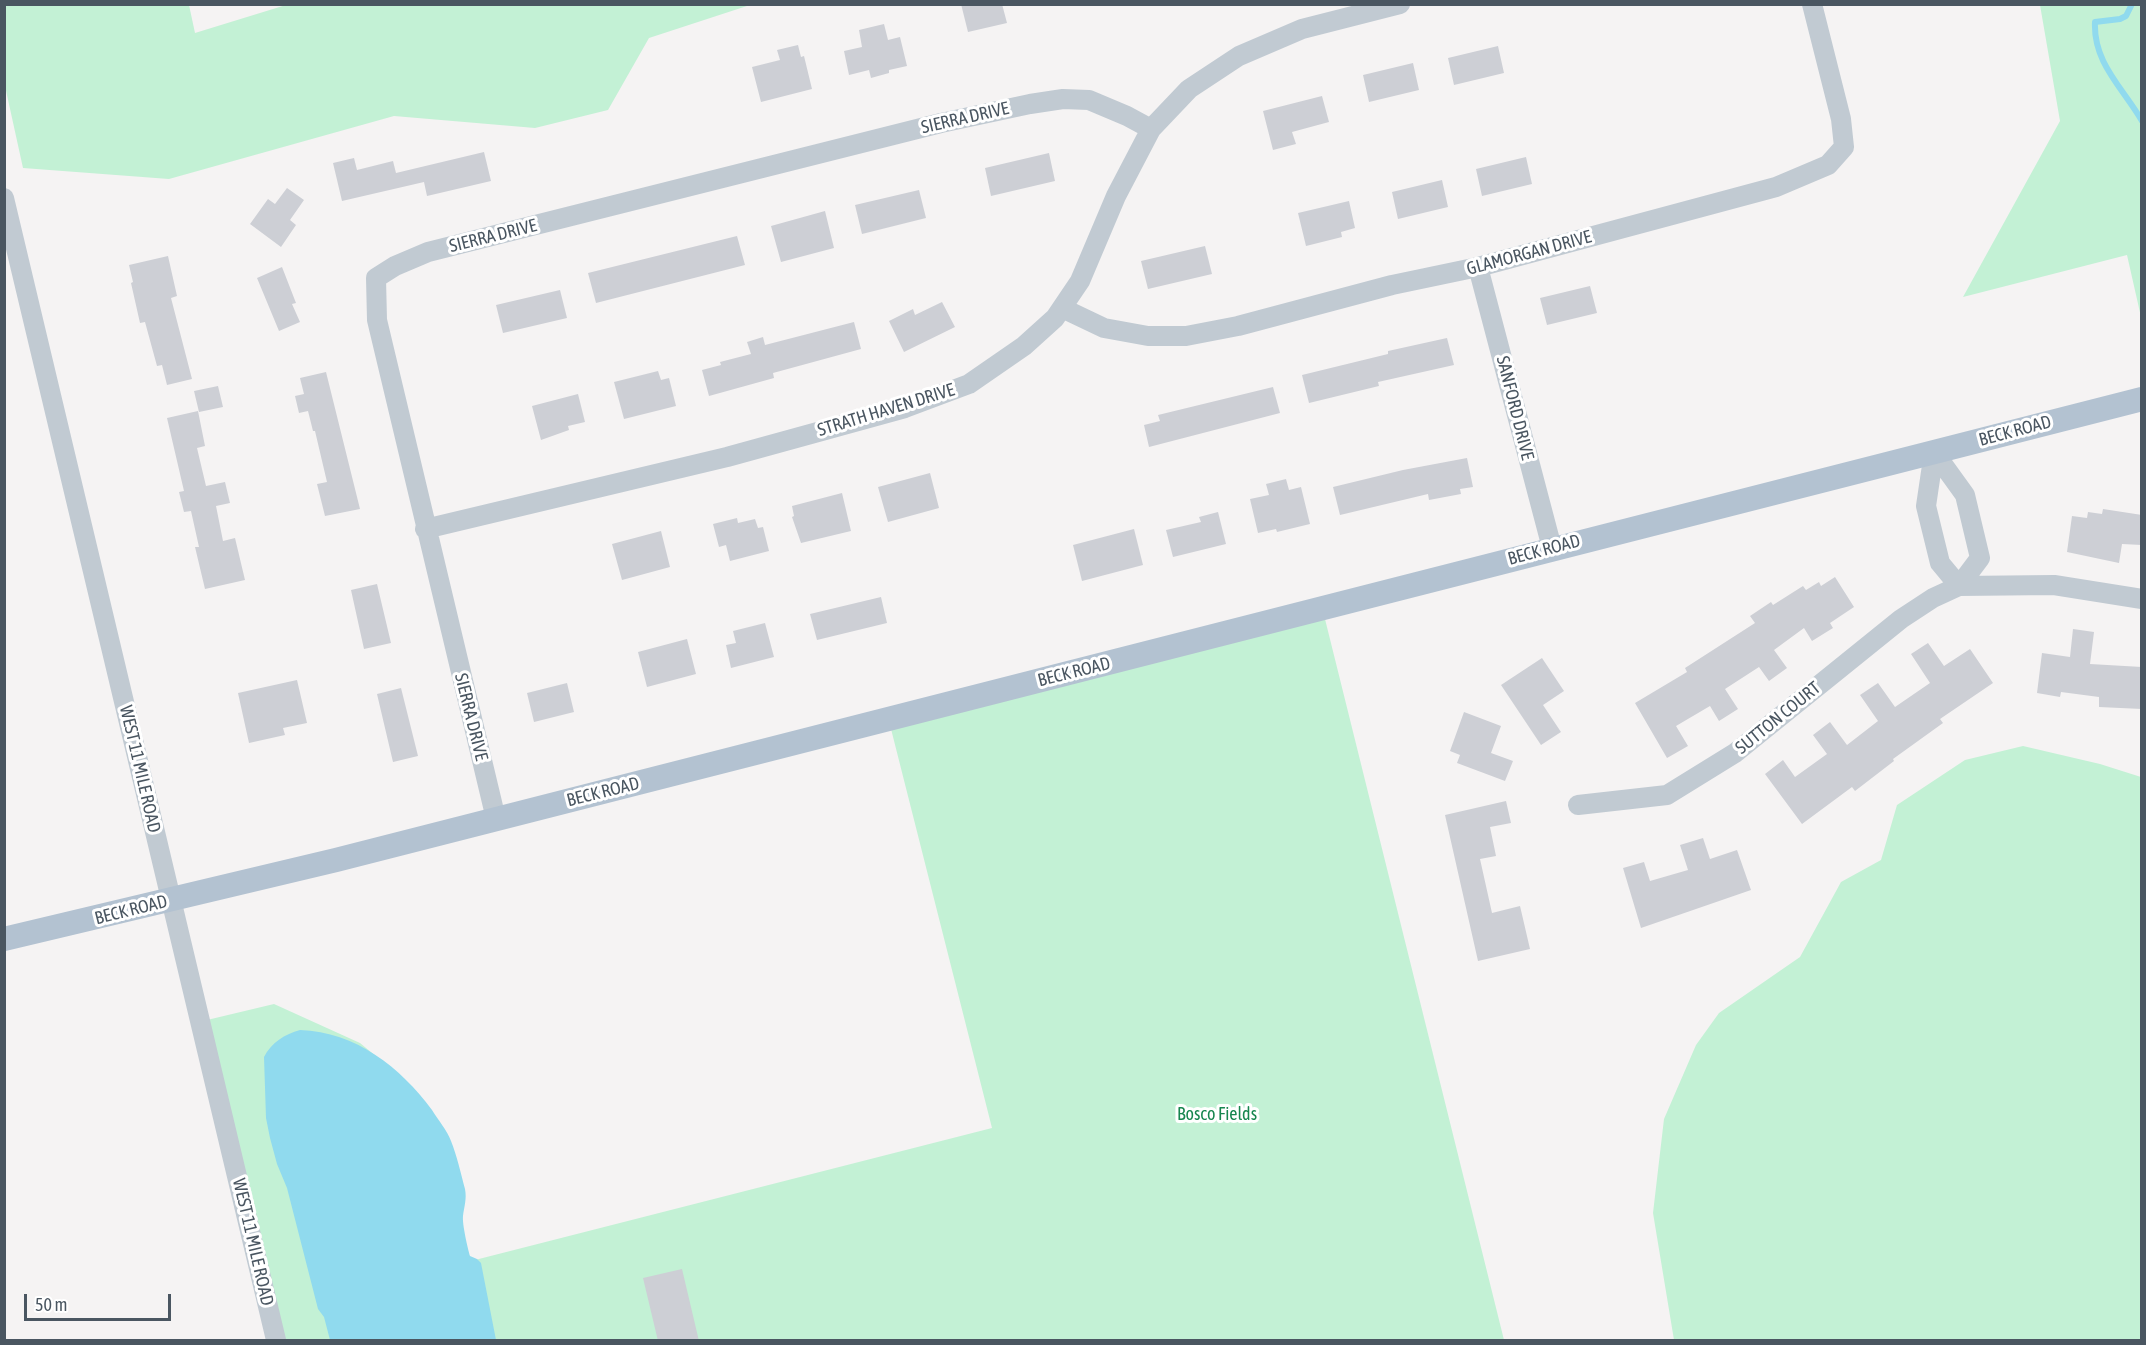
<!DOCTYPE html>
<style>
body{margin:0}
#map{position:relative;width:2146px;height:1345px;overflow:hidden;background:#f5f3f3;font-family:"Asap Condensed",sans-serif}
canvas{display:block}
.frame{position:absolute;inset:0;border:6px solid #4a5661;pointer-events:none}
.scale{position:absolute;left:24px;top:1294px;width:147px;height:27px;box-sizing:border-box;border:3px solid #4a5661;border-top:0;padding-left:8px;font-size:18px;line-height:21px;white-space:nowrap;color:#4a5661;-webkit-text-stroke:4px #fff;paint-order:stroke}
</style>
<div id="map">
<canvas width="2146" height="1345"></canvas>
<div class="frame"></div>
<div class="scale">50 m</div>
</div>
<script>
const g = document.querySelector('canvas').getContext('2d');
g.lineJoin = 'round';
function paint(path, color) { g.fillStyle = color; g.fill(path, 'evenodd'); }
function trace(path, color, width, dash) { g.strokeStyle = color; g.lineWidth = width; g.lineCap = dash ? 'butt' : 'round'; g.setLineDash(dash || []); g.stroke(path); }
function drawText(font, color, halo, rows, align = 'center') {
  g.font = font + ' "Asap Condensed",sans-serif'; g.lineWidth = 6; g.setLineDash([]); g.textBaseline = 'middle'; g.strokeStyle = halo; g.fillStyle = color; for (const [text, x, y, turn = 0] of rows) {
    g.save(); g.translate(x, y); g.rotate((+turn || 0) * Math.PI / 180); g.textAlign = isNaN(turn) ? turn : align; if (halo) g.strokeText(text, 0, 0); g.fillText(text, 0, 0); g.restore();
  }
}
paint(new Path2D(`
 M 4,5 L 189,5 L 195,33 L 286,5 L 750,5 L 649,38 L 608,110 L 535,128 L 394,116 L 169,179 L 23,168 L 5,86 Z
 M 2040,5 L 2141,5 L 2141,317 L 2127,255 L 1963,297 L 2060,121 Z
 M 1323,611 L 1504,1340 L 284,1340 L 207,1020 L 274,1004 L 360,1043 L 395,1072 L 471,1261 L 992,1128 L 889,721 Z
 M 2023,746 L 2100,764 L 2141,777 L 2141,1340 L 1674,1340 L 1653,1213 L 1664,1119 L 1696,1045 L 1719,1013 L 1800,957 L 1841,882 L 1881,860 L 1897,805 L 1965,760 Z`), '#c3f1d5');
paint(new Path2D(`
 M 300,1030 C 356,1032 400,1067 432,1110 C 438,1120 447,1130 451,1141 C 457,1156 461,1174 465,1189 C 467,1199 464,1207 463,1216 C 462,1224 468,1249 470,1256 L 477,1259 L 481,1263 L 496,1340 L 330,1340 L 324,1317 L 318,1309 L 287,1188 L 277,1164 L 270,1138 L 266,1118 L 264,1057 C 271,1043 285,1034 300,1030 Z`), '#90daee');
trace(new Path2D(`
 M 2132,4 L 2126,16 L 2120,19 L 2095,22 C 2093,63 2123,88 2142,121`), '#90daee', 6);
paint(new Path2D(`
 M 961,4 L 1002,4 L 1007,23 L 968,32 Z
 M 884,24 L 888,40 L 900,37 L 907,66 L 889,70 L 889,73 L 871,78 L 869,70 L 849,75 L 844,51 L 862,47 L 859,30 Z
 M 798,45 L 801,57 L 804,56 L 812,89 L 761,102 L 752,67 L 780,60 L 777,50 Z
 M 1498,46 L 1504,73 L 1454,85 L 1448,58 Z
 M 1413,63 L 1419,90 L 1369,102 L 1363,75 Z
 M 1322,96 L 1329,122 L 1292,132 L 1296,144 L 1273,150 L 1263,111 Z
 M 484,152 L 491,181 L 427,196 L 424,182 L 342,201 L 333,163 L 354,158 L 357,170 L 393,161 L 396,173 Z
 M 1049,153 L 1055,181 L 991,196 L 985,168 Z
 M 1526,157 L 1532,184 L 1482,196 L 1476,169 Z
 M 1442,180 L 1448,207 L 1398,219 L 1392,192 Z
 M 287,188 L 304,200 L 290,220 L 296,225 L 281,247 L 250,224 L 268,199 L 275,204 Z
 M 919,190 L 926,218 L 862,234 L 855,205 Z
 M 1349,201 L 1355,228 L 1341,232 L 1342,237 L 1306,246 L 1298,213 Z
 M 825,211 L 834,248 L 781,262 L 771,226 Z
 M 737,236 L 745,265 L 596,303 L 588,273 Z
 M 1205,246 L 1212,274 L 1148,289 L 1141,261 Z
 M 168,256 L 177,296 L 171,298 L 192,379 L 167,385 L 162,365 L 157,366 L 145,322 L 140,323 L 131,283 L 133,282 L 129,265 Z
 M 282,267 L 296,303 L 292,304 L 300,322 L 279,331 L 257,278 Z
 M 1590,286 L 1597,313 L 1547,325 L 1540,298 Z
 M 560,290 L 567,318 L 503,333 L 496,305 Z
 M 942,302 L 955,327 L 904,352 L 889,321 L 913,309 L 915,315 Z
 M 854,322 L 861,349 L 773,373 L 774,378 L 709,396 L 702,370 L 721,365 L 720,362 L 751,354 L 747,342 L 763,337 L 765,345 Z
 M 1447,338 L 1454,365 L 1378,382 L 1379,386 L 1309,403 L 1302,375 L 1388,354 L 1388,351 Z
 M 658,371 L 661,380 L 669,378 L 676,406 L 624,419 L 614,382 Z
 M 326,372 L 360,509 L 325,516 L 317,484 L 327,482 L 315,431 L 313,431 L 308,411 L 299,413 L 295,396 L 304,394 L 300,378 Z
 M 218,386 L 223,407 L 199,412 L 194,391 Z
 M 1273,387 L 1280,413 L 1149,447 L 1144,425 L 1160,421 L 1158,415 Z
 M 578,394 L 585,422 L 568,426 L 569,430 L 541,440 L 532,406 Z
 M 198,411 L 205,446 L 197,448 L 206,486 L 225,482 L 230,503 L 216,506 L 223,541 L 235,538 L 245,580 L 205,589 L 195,547 L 199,547 L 191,511 L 184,512 L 179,492 L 184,491 L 167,418 Z
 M 1467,458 L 1473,487 L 1460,489 L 1461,494 L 1429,500 L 1428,494 L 1340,515 L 1333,487 L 1403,470 Z
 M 930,473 L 939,508 L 888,522 L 878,487 Z
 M 1286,479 L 1289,490 L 1301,487 L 1310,524 L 1277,532 L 1276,529 L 1258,533 L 1250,499 L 1269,495 L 1266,484 Z
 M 842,493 L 851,531 L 801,543 L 792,517 L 794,516 L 792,506 Z
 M 2103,509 L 2142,515 L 2142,545 L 2122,544 L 2119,563 L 2067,552 L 2072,516 L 2087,518 L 2088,512 L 2102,514 Z
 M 1218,512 L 1226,544 L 1173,557 L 1166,530 L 1201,522 L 1199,517 Z
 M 737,518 L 738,523 L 755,519 L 758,528 L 763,527 L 769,551 L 730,561 L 726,545 L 719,547 L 713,524 Z
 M 1134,529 L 1143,565 L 1082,581 L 1073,545 Z
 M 661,531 L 670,567 L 622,580 L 612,544 Z
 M 1835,577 L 1854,607 L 1830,623 L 1833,628 L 1812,641 L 1804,628 L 1774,650 L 1787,668 L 1769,681 L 1759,667 L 1725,689 L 1738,709 L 1719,721 L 1710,706 L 1676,726 L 1688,746 L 1667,758 L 1635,703 L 1687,672 L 1685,668 L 1755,623 L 1750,616 L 1771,602 L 1773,605 L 1803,586 L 1806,590 L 1819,582 L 1821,586 Z
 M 377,584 L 391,643 L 364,649 L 351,590 Z
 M 881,597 L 887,623 L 817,640 L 810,614 Z
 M 765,623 L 774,657 L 731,668 L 726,645 L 736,643 L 733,631 Z
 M 2073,629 L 2094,632 L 2090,664 L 2142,667 L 2142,709 L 2099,707 L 2099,697 L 2061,692 L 2060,697 L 2037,693 L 2042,653 L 2070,657 Z
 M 687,639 L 696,674 L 647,687 L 638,652 Z
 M 1928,643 L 1944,666 L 1970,649 L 1993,683 L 1940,719 L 1943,723 L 1893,759 L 1894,761 L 1855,791 L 1852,787 L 1802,824 L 1765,774 L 1783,760 L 1795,777 L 1827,754 L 1813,735 L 1830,722 L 1847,745 L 1878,721 L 1860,695 L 1878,683 L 1895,707 L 1930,683 L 1911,654 Z
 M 1542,658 L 1564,691 L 1543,705 L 1561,732 L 1541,745 L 1501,685 Z
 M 297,680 L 307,723 L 283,728 L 285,735 L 249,743 L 238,693 Z
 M 567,683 L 574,712 L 534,722 L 527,693 Z
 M 401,688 L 418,756 L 393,762 L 377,694 Z
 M 1464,712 L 1501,726 L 1491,753 L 1513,761 L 1505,781 L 1457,763 L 1460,755 L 1450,751 Z
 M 1506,801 L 1511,823 L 1490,827 L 1496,856 L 1480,859 L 1492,913 L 1520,906 L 1530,949 L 1478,961 L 1445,815 Z
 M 1703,838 L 1710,859 L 1737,850 L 1751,890 L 1641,928 L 1623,868 L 1644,862 L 1650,881 L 1688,870 L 1680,845 Z
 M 682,1269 L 699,1341 L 658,1341 L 643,1278 Z`), '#cdcfd5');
trace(new Path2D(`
 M 4,198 L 276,1340
 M 1478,267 L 1552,548
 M 1062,308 L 1104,328 L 1148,336 L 1186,336 L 1238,326 L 1392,285 L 1478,267 L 1776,187 L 1828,165 L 1844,147 L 1841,119 L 1812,4
 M 1934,452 L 1965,495 L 1980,558 L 1959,586 L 1940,563 L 1926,506 Z
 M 425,529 L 727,457 L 905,408 L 969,384 L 1024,346 L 1055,318 L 1080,281 L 1116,196 L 1151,129 L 1189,89 L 1239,56 L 1302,29 L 1400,4
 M 1578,805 L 1667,795 L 1735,753 L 1901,619 L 1933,598 L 1959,586 L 2054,585 L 2142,599
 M 496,819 L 377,320 L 376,278 L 395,266 L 428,252 L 941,123 L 1030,104 L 1063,99 L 1089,100 L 1127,116 L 1151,129`), '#c1cad2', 20);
trace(new Path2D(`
 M 4,939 L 336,860 L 2142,399`), '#b3c2d1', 24);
drawText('18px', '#4a5661', '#fff', [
 ["SIERRA DRIVE",965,118,-13],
 ["SIERRA DRIVE",493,236,-14],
 ["GLAMORGAN DRIVE",1529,253,-15],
 ["SANFORD DRIVE",1515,408,76],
 ["STRATH HAVEN DRIVE",886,410,-17],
 ["BECK ROAD",2015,431,-15],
 ["BECK ROAD",1544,550,-15],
 ["BECK ROAD",1074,672,-14],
 ["SIERRA DRIVE",471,717,76],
 ["SUTTON COURT",1778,718,-39],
 ["WEST 11 MILE ROAD",140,769,77],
 ["BECK ROAD",603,792,-14],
 ["BECK ROAD",131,910,-14],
 ["WEST 11 MILE ROAD",253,1242,77]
]);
drawText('18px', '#17864f', '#fff', [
 ["Bosco Fields",1217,1114]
]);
</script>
